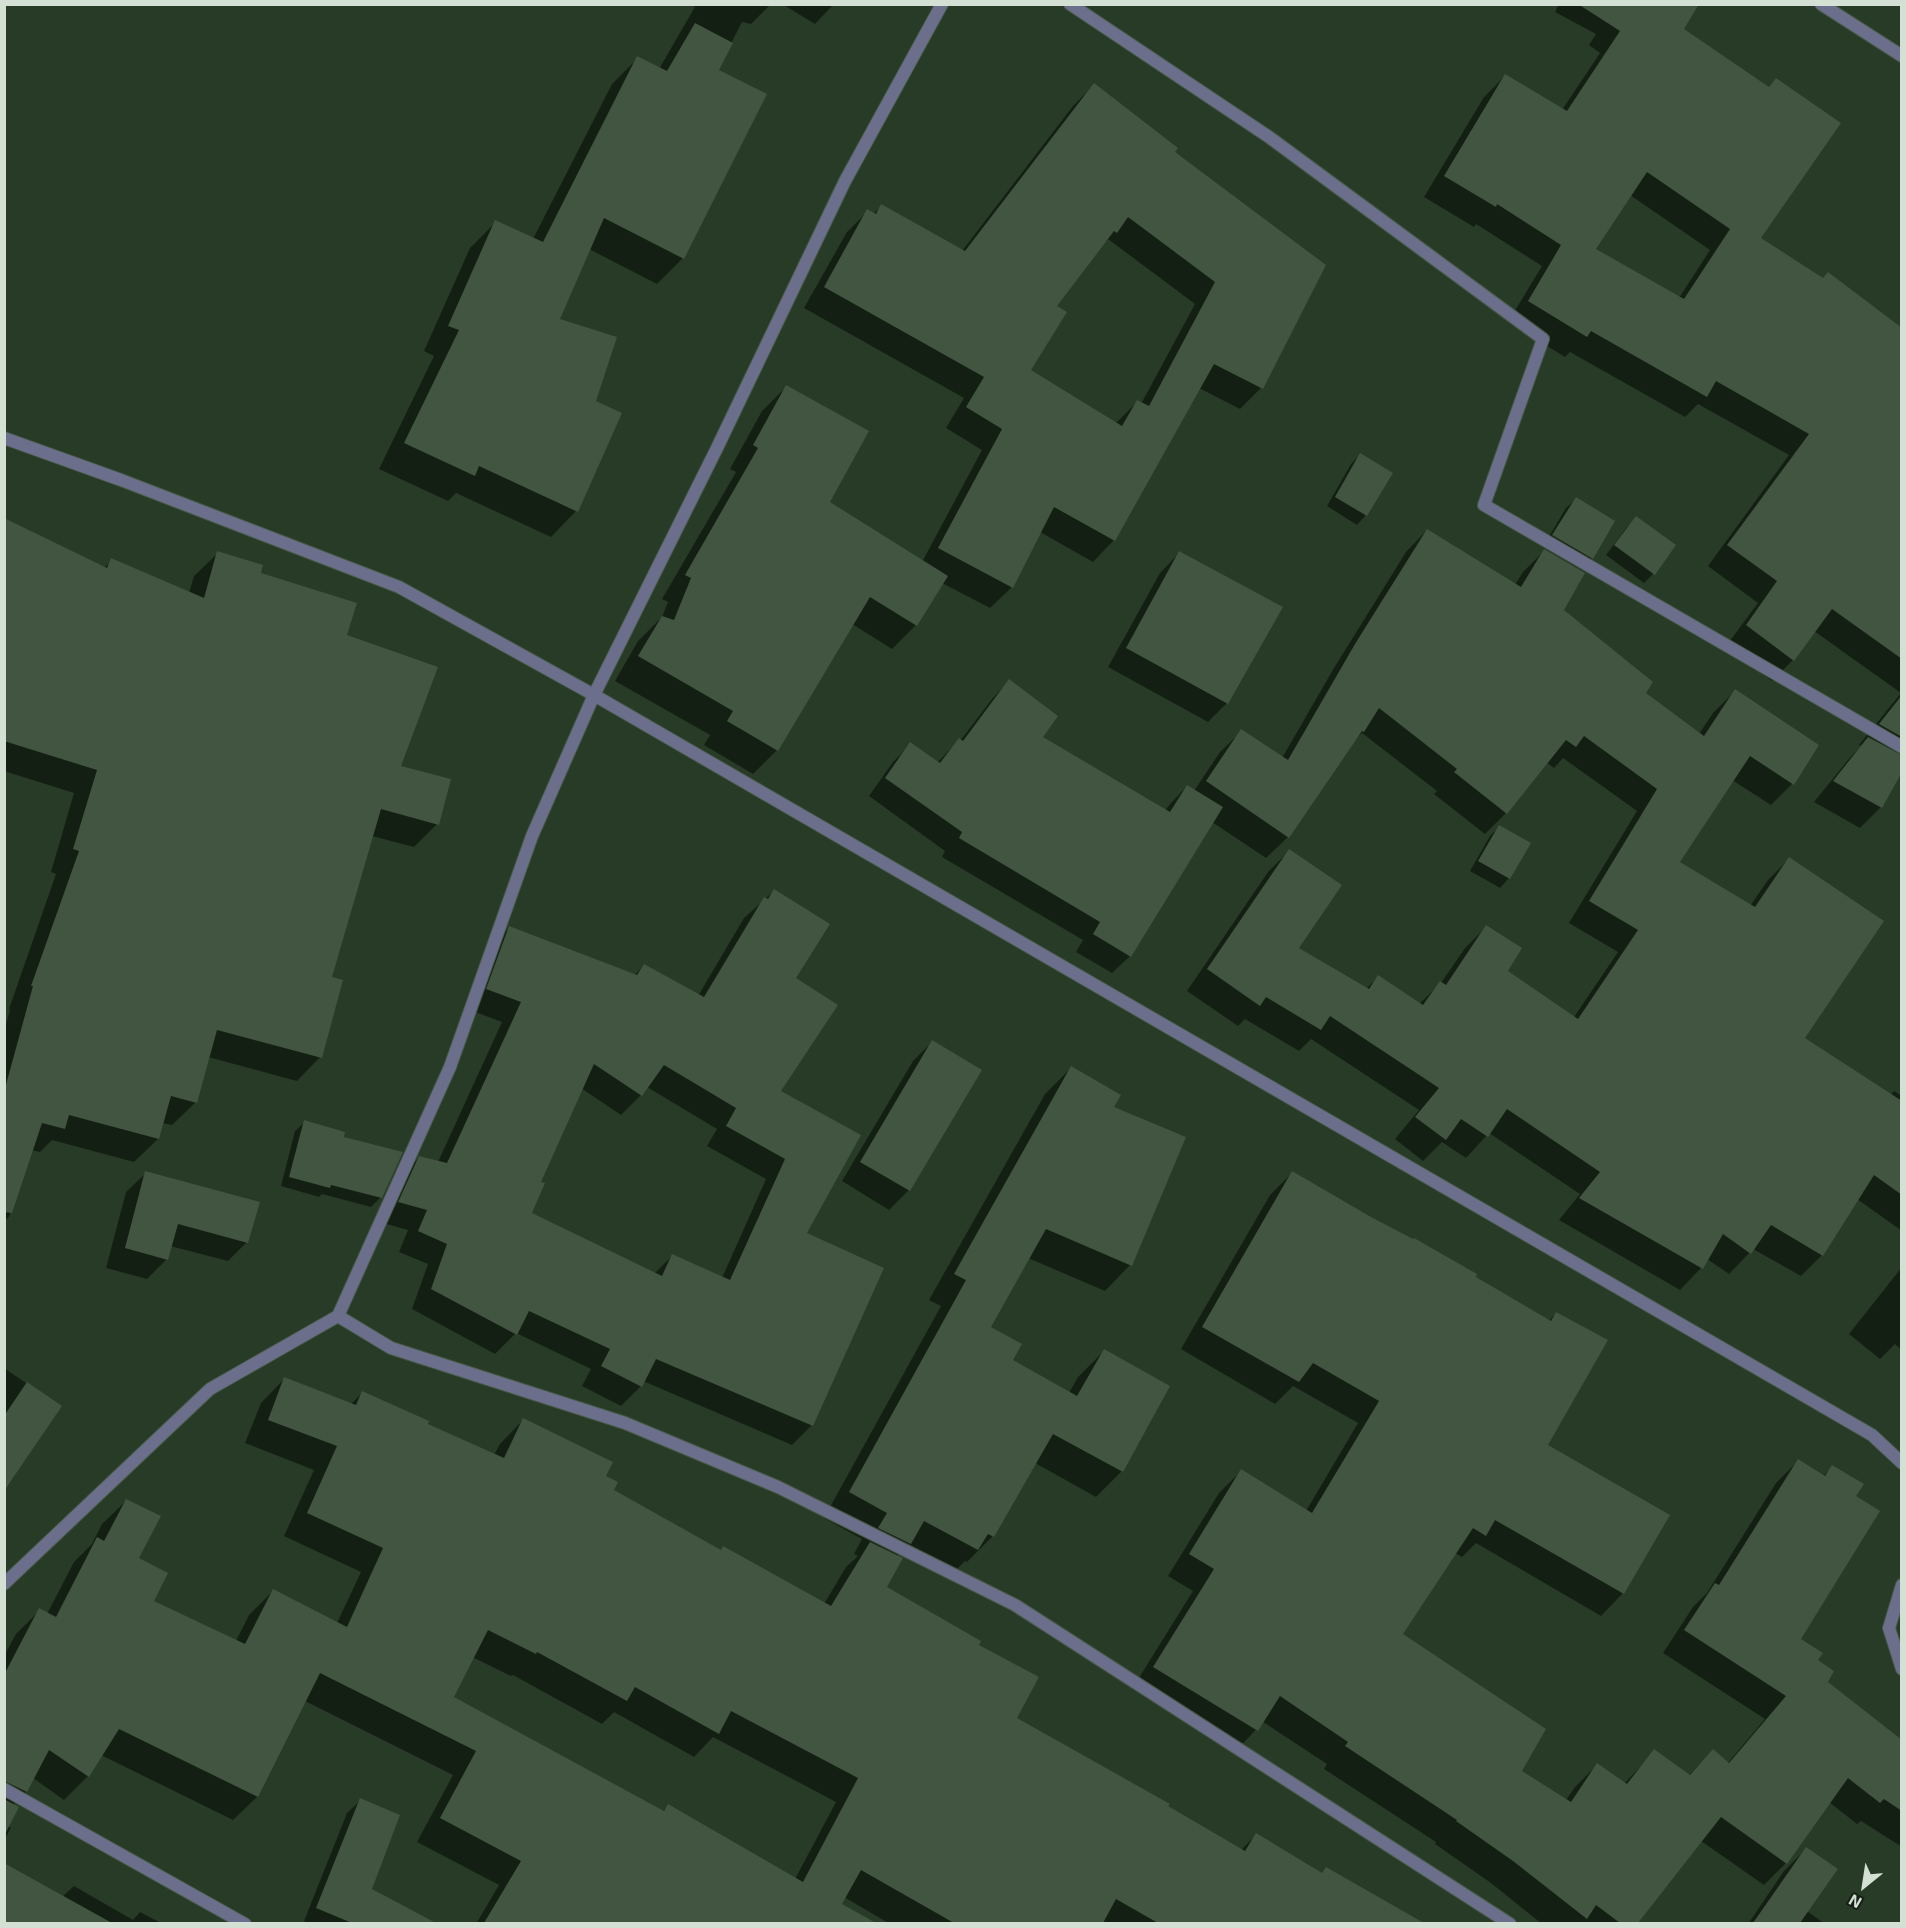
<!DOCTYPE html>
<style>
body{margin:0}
#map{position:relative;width:1906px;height:1928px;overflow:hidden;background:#273b27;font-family:"Exo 2",sans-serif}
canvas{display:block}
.frame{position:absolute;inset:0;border:6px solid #d4e0d4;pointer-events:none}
.north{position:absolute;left:1834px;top:1856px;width:60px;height:60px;-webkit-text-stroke:4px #161f16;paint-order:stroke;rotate:210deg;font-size:16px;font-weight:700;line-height:24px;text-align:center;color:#d4e0d4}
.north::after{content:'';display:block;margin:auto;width:21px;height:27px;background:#d4e0d4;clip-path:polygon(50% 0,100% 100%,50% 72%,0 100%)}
</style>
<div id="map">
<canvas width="1906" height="1928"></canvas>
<div class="frame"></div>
<div class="north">N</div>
</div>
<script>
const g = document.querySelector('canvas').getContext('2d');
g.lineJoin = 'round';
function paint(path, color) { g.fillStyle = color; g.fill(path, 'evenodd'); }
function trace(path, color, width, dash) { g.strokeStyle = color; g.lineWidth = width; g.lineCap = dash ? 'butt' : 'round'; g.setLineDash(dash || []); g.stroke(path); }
paint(new Path2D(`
 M 687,4 L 771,4 L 751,24 L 742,22 L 717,71 L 683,258 L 657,284 L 589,249 L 558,320 L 594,402 L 620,414 L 576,511 L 551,537 L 456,493 L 448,501 L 379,469 L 434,356 L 424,351 L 470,248 L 496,222 L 533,239 L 612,84 L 638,58 L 659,69 L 695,7 Z
 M 782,4 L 834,4 L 815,24 Z
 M 1559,4 L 1697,4 L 1682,29 L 1768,88 L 1776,80 L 1759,239 L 1902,330 L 1902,769 L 1881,807 L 1860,828 L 1814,802 L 1848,760 L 1861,746 L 1859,745 L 1901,693 L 1814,631 L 1793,660 L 1772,681 L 1726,646 L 1758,603 L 1708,566 L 1789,455 L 1698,404 L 1685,417 L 1570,352 L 1565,357 L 1508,322 L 1542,266 L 1476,224 L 1474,227 L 1424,197 L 1484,97 L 1505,76 L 1562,110 L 1600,53 L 1589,45 L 1596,34 L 1555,12 ZM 1630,195 L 1710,250 L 1679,298 L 1594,249 Z
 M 1094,85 L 1173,152 L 1324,265 L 1261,388 L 1240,409 L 1199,388 L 1114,540 L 1093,562 L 1040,532 L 1012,587 L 990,608 L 942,583 L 916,625 L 892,649 L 852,624 L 777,750 L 753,774 L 704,745 L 710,735 L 615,681 L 638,641 L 662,617 L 668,602 L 662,599 L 736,472 L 730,469 L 762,411 L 786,387 L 828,503 L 922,562 L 982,450 L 946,428 L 964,398 L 804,308 L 847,232 L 868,211 L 873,214 L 882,206 L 962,251 L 1073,106 ZM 1108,239 L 1195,304 L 1141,404 L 1137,402 L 1116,423 L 1029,371 L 1055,307 L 1099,248 Z
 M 1360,455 L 1366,515 L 1357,525 L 1327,506 L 1351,464 Z
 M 1576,499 L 1592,558 L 1583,567 L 1544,545 L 1566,508 Z
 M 1636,518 L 1653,574 L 1644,583 L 1606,555 L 1627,527 Z
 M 4,519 L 104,568 L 112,560 L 189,593 L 194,576 L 218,553 L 259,573 L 345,636 L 399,767 L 437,824 L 414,847 L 372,836 L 331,978 L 320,1057 L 297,1081 L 208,1057 L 196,1102 L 172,1125 L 162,1123 L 158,1139 L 134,1162 L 52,1140 L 40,1152 L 31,1150 L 9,1217 L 4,1221 L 4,1031 L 10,1010 L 9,1009 L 56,874 L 51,872 L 74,793 L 4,771 Z
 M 1427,530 L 1515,585 L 1523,572 L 1544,551 L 1562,611 L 1644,693 L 1699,734 L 1713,713 L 1735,691 L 1792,784 L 1771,805 L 1732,780 L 1678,863 L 1750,906 L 1768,880 L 1789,859 L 1803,1038 L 1890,1095 L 1894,1091 L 1902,1096 L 1902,1231 L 1857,1199 L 1822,1255 L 1801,1276 L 1753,1249 L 1729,1274 L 1707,1259 L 1701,1268 L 1680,1290 L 1559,1220 L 1580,1194 L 1489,1133 L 1466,1158 L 1442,1142 L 1423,1161 L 1395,1139 L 1419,1110 L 1311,1039 L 1299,1051 L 1245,1019 L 1238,1026 L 1187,991 L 1268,872 L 1289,851 L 1297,949 L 1366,989 L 1378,977 L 1419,1004 L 1441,983 L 1465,948 L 1486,927 L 1506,971 L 1574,1017 L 1618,952 L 1569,923 L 1637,811 L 1563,758 L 1554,768 L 1546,762 L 1506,813 L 1485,834 L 1434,794 L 1437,791 L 1362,733 L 1352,743 L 1288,837 L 1266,858 L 1212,822 L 1130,956 L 1112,973 L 1076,952 L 1083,940 L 942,857 L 945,851 L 869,796 L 893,762 L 911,744 L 937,763 L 959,740 L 960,741 L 992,699 L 1009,681 L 1041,738 L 1165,811 L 1170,804 L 1187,786 L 1194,791 L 1220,752 L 1242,731 L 1282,758 L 1334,668 L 1406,552 Z
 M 1179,553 L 1227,703 L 1208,722 L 1108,667 L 1160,573 Z
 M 1499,827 L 1529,844 L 1509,878 L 1500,888 L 1470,871 L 1490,836 Z
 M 774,891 L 794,978 L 779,1091 L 805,1233 L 812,1425 L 792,1445 L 643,1381 L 641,1386 L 621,1406 L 582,1386 L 591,1369 L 516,1333 L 495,1354 L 412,1309 L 428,1264 L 399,1252 L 408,1230 L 379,1222 L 399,1178 L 419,1158 L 438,1162 L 502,1022 L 467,1009 L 489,948 L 509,928 L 634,976 L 644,965 L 698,996 L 744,918 ZM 647,1087 L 717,1129 L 707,1146 L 766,1179 L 722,1278 L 672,1256 L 654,1274 L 530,1214 L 539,1182 L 581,1088 L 621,1115 L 641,1095 Z
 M 932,1042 L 980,1070 L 909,1190 L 889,1210 L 842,1181 L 913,1061 Z
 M 1071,1068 L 1112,1107 L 1130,1265 L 1105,1291 L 1028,1258 L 989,1328 L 1011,1361 L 1069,1393 L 1078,1377 L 1104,1351 L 1122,1471 L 1096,1497 L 1035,1463 L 993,1536 L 967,1562 L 965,1561 L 951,1575 L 903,1550 L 896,1557 L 885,1587 L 977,1645 L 1015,1719 L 1241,1850 L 1256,1835 L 1321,1874 L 1382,1901 L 1368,1924 L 890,1924 L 844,1897 L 829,1924 L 476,1924 L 499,1885 L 417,1842 L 453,1775 L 305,1701 L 257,1797 L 233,1820 L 101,1755 L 88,1776 L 64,1800 L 33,1778 L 26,1792 L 13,1805 L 8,1826 L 11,1828 L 4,1840 L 4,1656 L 16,1634 L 40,1610 L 47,1614 L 74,1562 L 92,1544 L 102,1524 L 126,1501 L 137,1559 L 152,1602 L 236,1641 L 249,1615 L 273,1591 L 337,1623 L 361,1572 L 284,1536 L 314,1470 L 245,1443 L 261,1403 L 284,1379 L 351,1404 L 362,1393 L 426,1424 L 494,1455 L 500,1444 L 523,1420 L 604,1477 L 612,1491 L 721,1551 L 824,1604 L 846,1567 L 858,1556 L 854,1554 L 862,1539 L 824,1518 L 941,1306 L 929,1300 L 1045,1094 ZM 472,1657 L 511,1676 L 513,1675 L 602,1724 L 614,1712 L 694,1757 L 713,1737 L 836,1802 L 795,1879 L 668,1806 L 663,1811 L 452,1698 Z
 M 305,1122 L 342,1138 L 381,1197 L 371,1207 L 322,1194 L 319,1197 L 281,1186 L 295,1131 Z
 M 146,1173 L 247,1242 L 228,1261 L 170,1246 L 167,1259 L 147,1279 L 106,1268 L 126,1192 Z
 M 1292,1173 L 1549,1321 L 1556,1313 L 1546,1446 L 1668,1516 L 1623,1593 L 1601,1616 L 1476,1543 L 1462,1557 L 1455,1553 L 1400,1635 L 1520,1772 L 1566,1800 L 1575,1787 L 1597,1765 L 1624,1784 L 1655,1751 L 1688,1776 L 1713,1751 L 1727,1764 L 1765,1719 L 1663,1653 L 1693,1607 L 1707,1593 L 1776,1483 L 1798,1461 L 1823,1476 L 1833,1467 L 1854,1496 L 1799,1639 L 1816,1660 L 1826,1682 L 1902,1742 L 1902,1847 L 1861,1821 L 1857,1824 L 1829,1802 L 1786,1863 L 1764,1885 L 1701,1841 L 1636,1924 L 1542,1924 L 1491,1883 L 1435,1844 L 1436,1842 L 1324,1769 L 1327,1764 L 1263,1722 L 1235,1752 L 1132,1689 L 1193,1591 L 1168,1576 L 1219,1493 L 1241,1471 L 1306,1511 L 1358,1423 L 1293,1386 L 1275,1404 L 1181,1349 L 1270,1195 Z
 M 1902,1267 L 1902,1350 L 1895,1344 L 1880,1359 L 1849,1334 Z
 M 4,1368 L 60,1406 L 4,1485 Z
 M 361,1800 L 370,1889 L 409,1911 L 403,1924 L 309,1924 L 304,1921 L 347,1813 Z
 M 1806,1849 L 1807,1911 L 1825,1924 L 1748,1924 L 1784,1871 Z
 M 4,1866 L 62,1897 L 74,1886 L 133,1920 L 140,1912 L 163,1924 L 4,1924 Z`), '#0007');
paint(new Path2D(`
 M 1578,4 L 1699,4 L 1684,29 L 1769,87 L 1776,78 L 1841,123 L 1761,238 L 1823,278 L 1828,272 L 1902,328 L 1902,659 L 1832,609 L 1794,661 L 1746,625 L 1777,581 L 1727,545 L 1809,434 L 1716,381 L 1707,397 L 1591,331 L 1587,337 L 1528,301 L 1561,245 L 1497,204 L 1496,207 L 1444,176 L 1505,74 L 1567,111 L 1620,31 ZM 1647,172 L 1730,229 L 1684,299 L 1596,249 Z
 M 695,23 L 733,43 L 719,70 L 767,94 L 684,259 L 604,218 L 560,319 L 617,337 L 596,401 L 622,413 L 578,512 L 479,466 L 475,476 L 404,443 L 459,330 L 448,326 L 495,220 L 543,242 L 637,56 L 667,71 Z
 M 1094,83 L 1178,148 L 1175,152 L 1326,265 L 1263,389 L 1214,364 L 1115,541 L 1054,507 L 1013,588 L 938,548 L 1002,429 L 966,407 L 984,377 L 824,287 L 867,209 L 876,214 L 881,204 L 965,251 ZM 1128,217 L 1215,282 L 1149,406 L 1137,400 L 1122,426 L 1031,370 L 1067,312 L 1057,306 L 1114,231 L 1117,233 Z
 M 786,385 L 869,431 L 830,502 L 948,576 L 917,626 L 870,597 L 778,751 L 727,721 L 733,711 L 638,656 L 662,616 L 674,620 L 691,578 L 685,575 L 758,448 L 753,445 Z
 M 1360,453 L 1393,473 L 1367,516 L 1335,497 Z
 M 1576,497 L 1615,521 L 1593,559 L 1552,535 Z
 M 1636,516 L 1676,545 L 1655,575 L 1614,545 Z
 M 4,518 L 107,568 L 111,558 L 204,598 L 217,551 L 263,565 L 261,573 L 357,603 L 347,635 L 438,667 L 401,766 L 451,779 L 439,825 L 381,809 L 332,977 L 343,980 L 322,1058 L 217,1030 L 197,1103 L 171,1096 L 159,1139 L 69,1115 L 65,1129 L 42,1123 L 12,1213 L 4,1212 L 4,1092 L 33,986 L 31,986 L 79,851 L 73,849 L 97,770 L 4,741 Z
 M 1427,529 L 1521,587 L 1544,549 L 1585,573 L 1564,610 L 1653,682 L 1646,693 L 1704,736 L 1735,689 L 1819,745 L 1794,785 L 1750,756 L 1680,862 L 1755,907 L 1789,857 L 1884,921 L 1805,1038 L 1902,1101 L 1902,1195 L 1874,1175 L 1823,1256 L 1771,1225 L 1751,1254 L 1723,1234 L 1703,1269 L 1579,1198 L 1600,1172 L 1507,1109 L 1488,1137 L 1461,1119 L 1446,1140 L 1415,1117 L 1439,1088 L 1330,1016 L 1321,1030 L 1266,997 L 1260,1006 L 1207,969 L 1289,849 L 1342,885 L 1299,948 L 1369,989 L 1378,975 L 1423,1005 L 1440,981 L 1446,985 L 1486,925 L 1522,948 L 1508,971 L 1578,1019 L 1638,930 L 1589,901 L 1657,789 L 1584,736 L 1576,747 L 1566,740 L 1507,814 L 1454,772 L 1457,769 L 1379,708 L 1364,732 L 1362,731 L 1289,838 L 1206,781 L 1241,729 L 1288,760 L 1355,644 Z
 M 1179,551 L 1283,607 L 1228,704 L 1126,648 Z
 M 1009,679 L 1058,716 L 1043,737 L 1170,812 L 1187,785 L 1223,807 L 1131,957 L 1093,934 L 1100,922 L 959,838 L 962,832 L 885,778 L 910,742 L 940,763 L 959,738 L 963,741 Z
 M 1902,695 L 1902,737 L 1879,724 Z
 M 1868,737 L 1902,755 L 1902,772 L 1882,808 L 1833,781 Z
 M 1499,825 L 1531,843 L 1510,879 L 1478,861 Z
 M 774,889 L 830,924 L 796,978 L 838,1005 L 781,1091 L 861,1135 L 807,1233 L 884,1268 L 813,1426 L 656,1359 L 642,1387 L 601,1366 L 610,1349 L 529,1311 L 517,1335 L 431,1289 L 447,1244 L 418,1231 L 427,1210 L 398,1202 L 419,1156 L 447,1163 L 521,1002 L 486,989 L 509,926 L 637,975 L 644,964 L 704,997 L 764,897 L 768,899 ZM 594,1064 L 642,1096 L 664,1065 L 736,1108 L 726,1126 L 785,1159 L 730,1280 L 672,1254 L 662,1276 L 532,1213 L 545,1183 L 541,1182 Z
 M 932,1040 L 982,1070 L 910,1191 L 860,1162 Z
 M 1071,1066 L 1121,1095 L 1114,1107 L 1186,1137 L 1132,1266 L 1046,1229 L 991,1327 L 1022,1344 L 1013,1360 L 1077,1396 L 1104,1349 L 1170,1386 L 1123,1472 L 1053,1434 L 994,1537 L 988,1534 L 978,1550 L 924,1521 L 911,1544 L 878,1528 L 887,1513 L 849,1492 L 966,1280 L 954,1274 Z
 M 304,1120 L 345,1132 L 344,1137 L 403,1152 L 382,1198 L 331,1185 L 330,1188 L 289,1177 Z
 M 145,1171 L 260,1202 L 248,1243 L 178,1224 L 168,1260 L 125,1248 Z
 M 1292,1171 L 1371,1217 L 1413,1239 L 1414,1238 L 1477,1274 L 1476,1277 L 1551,1321 L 1556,1312 L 1608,1340 L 1548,1445 L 1670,1515 L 1624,1594 L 1495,1520 L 1486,1536 L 1473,1528 L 1403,1634 L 1546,1729 L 1522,1771 L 1571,1802 L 1597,1763 L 1627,1784 L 1654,1749 L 1690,1775 L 1713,1749 L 1729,1763 L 1786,1696 L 1684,1630 L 1715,1583 L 1719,1585 L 1798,1459 L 1825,1476 L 1832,1465 L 1864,1484 L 1856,1496 L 1880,1511 L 1801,1639 L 1823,1653 L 1818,1660 L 1834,1671 L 1828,1682 L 1902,1740 L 1902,1811 L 1884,1799 L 1880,1803 L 1848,1778 L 1787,1864 L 1721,1817 L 1638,1923 L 1620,1923 L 1596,1905 L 1587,1919 L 1513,1861 L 1456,1821 L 1457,1820 L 1345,1746 L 1348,1742 L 1280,1696 L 1258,1731 L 1153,1667 L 1214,1569 L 1189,1554 L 1241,1469 L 1312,1513 L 1379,1401 L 1313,1363 L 1299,1382 L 1202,1327 Z
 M 284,1377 L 356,1405 L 362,1391 L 429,1421 L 428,1424 L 504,1458 L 523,1418 L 613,1462 L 606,1476 L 618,1482 L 614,1490 L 721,1550 L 723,1546 L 831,1606 L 870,1542 L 903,1558 L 887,1587 L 981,1641 L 979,1645 L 1039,1677 L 1017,1718 L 1170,1804 L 1168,1806 L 1245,1851 L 1256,1833 L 1322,1873 L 1326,1867 L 1424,1923 L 1158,1923 L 1116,1899 L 1103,1923 L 954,1923 L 861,1870 L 842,1904 L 876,1923 L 484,1923 L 521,1861 L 440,1818 L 476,1751 L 320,1673 L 258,1797 L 119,1729 L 89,1777 L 49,1750 L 27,1792 L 4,1781 L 4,1675 L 39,1608 L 56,1617 L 97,1537 L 104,1541 L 126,1499 L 161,1516 L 139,1558 L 168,1573 L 154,1601 L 245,1644 L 273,1589 L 347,1627 L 383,1548 L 307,1513 L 337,1446 L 268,1420 ZM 488,1630 L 536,1654 L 537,1652 L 627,1701 L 635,1687 L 719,1734 L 731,1711 L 858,1778 L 803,1882 L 668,1804 L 664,1811 L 454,1697 Z
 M 27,1382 L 62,1406 L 4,1491 L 4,1416 Z
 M 360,1798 L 400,1815 L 372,1889 L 436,1923 L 352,1923 L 316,1908 Z
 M 4,1799 L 19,1807 L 4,1836 Z
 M 1806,1847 L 1838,1869 L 1800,1923 L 1753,1923 Z
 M 4,1863 L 112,1923 L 4,1923 Z`), '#415541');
const minor = new Path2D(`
 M 1070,4 L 1269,137 L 1543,339 L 1484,505 L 1902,747
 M 1821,4 L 1902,56
 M 4,438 L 121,480 L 399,587 L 594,695 L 1872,1435 L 1902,1463
 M 338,1316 L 391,1348 L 625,1423 L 778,1487 L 1015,1605 L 1510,1924
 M 4,1584 L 210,1389 L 338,1316 L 450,1067 L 532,836 L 594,695 L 717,448 L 845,181 L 942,4
 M 1902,1585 L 1889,1628 L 1902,1669
 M 4,1789 L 245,1924`);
trace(minor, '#465946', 14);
trace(minor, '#6c6f8c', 12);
</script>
